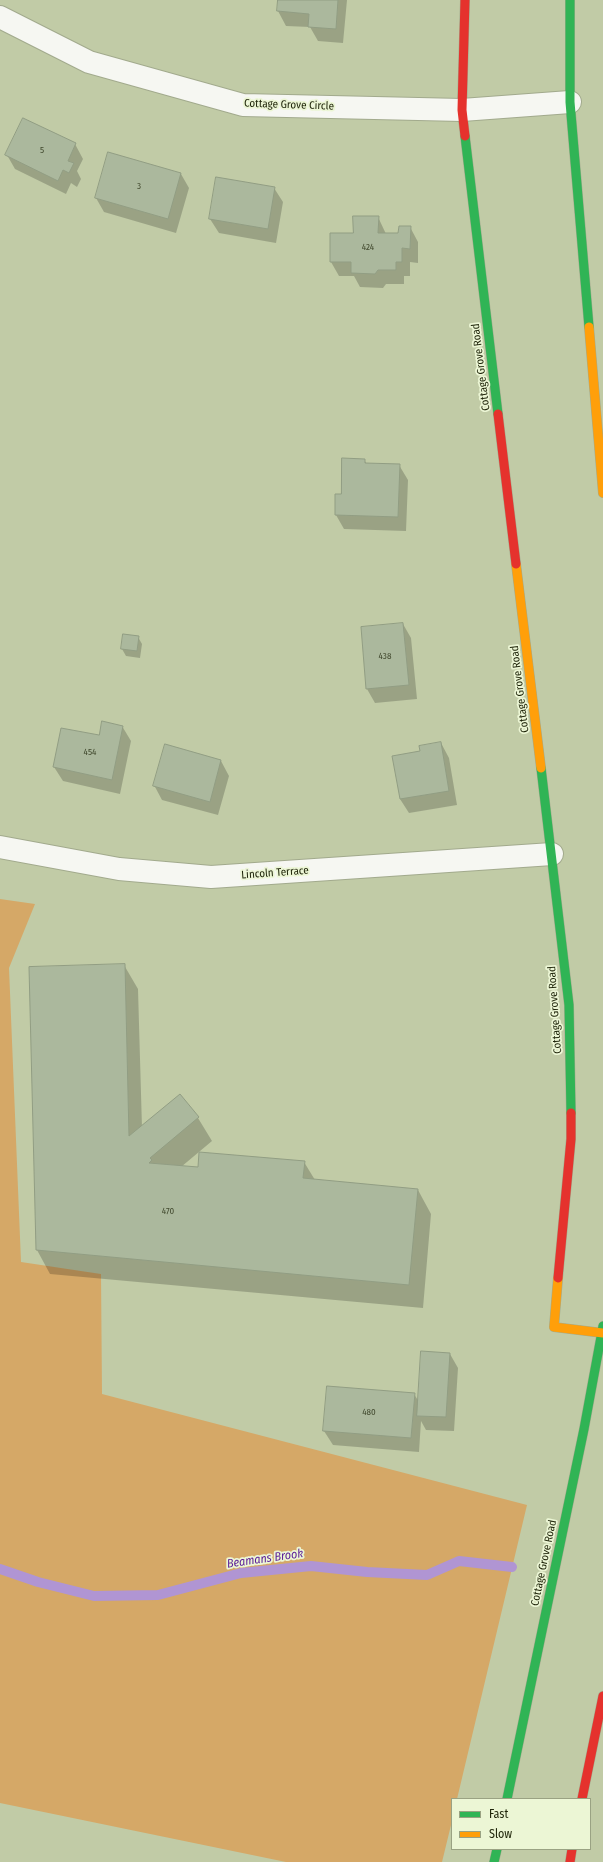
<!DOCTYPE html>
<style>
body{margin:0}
#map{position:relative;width:603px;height:1862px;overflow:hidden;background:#c1cba6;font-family:"Fira Sans Condensed",sans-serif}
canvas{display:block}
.legend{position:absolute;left:451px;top:1798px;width:140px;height:52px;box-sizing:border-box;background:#ecf6d5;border:1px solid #9aa283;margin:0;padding:5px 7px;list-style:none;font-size:12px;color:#1e2409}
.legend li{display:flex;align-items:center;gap:8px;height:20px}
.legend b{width:20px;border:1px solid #9aa283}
</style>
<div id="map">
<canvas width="603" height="1862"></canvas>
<ul class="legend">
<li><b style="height:5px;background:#30b455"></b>Fast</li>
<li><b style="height:5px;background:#ff9f0a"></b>Slow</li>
</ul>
</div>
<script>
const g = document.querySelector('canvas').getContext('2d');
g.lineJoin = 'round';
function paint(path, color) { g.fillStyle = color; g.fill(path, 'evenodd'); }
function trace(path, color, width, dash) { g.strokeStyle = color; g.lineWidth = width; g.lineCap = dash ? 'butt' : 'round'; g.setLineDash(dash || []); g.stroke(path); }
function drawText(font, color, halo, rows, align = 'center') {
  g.font = font + ' "Fira Sans Condensed",sans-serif'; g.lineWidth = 3.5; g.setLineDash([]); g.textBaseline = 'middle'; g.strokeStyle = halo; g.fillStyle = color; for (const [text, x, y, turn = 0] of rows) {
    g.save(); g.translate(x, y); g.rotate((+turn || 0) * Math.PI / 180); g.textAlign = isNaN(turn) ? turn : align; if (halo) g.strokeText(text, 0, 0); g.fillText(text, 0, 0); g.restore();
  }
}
paint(new Path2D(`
 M 0,899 L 35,904 L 9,968 L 21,1262 L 101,1274 L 102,1394 L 527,1505 L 457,1799 L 452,1799 L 452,1821 L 442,1862 L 286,1862 L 0,1803 Z`), '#d5a867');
paint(new Path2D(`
 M 279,0 L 347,0 L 343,43 L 318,41 L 310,27 L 286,26 L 278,11 Z
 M 75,144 L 83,159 L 77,171 L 81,179 L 77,187 L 71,183 L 66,194 L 15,169 L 7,155 Z
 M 181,174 L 189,188 L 176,233 L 104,212 L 96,198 Z
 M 274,188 L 283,202 L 276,243 L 219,233 L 210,219 Z
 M 378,217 L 386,234 L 399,234 L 410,227 L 418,242 L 418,263 L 410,262 L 410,276 L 404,276 L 404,284 L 386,284 L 383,288 L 360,287 L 354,276 L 339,276 L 331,262 L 331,234 L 354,234 Z
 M 364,460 L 367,464 L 399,465 L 408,480 L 406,531 L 344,529 L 336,515 L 342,495 Z
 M 403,624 L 411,638 L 417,699 L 375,703 L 367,689 L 362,628 Z
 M 138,637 L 142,644 L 140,658 L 126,656 L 122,649 Z
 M 122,726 L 131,741 L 120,794 L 63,781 L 54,767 L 100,736 Z
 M 441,743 L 449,758 L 457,805 L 409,813 L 400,799 L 421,752 Z
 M 166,745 L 221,761 L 229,776 L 218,815 L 162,800 L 154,785 Z
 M 124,965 L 138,989 L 142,1128 L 180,1096 L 198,1118 L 212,1141 L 181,1167 L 199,1168 L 304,1162 L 315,1180 L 418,1190 L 431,1214 L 423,1308 L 50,1274 L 37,1250 L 30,968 Z
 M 450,1354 L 458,1368 L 454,1431 L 426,1430 L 421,1421 L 419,1452 L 333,1445 L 324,1431 L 414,1394 L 419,1402 Z`), '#0003');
trace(new Path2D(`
 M 0,1569 L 38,1582 L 94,1596 L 158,1595 L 241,1573 L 311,1566 L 367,1572 L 427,1575 L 459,1561 L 512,1567`), '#b095d3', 10);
const building = new Path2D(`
 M 278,0 L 338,0 L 336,29 L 308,27 L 309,14 L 277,11 Z
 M 23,118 L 76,143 L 68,161 L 74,163 L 69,173 L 63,170 L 58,181 L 5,155 Z
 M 108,152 L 181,173 L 168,219 L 95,198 Z
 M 216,177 L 275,187 L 268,229 L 209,219 Z
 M 353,216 L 379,216 L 378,233 L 398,233 L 399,226 L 411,226 L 410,249 L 402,248 L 402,262 L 396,262 L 396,270 L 378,270 L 375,274 L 351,273 L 351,262 L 330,262 L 330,233 L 353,233 Z
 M 342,458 L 365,459 L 365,463 L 400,464 L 398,517 L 335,515 L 335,494 L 341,494 Z
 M 403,623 L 409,685 L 366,689 L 361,627 Z
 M 123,634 L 139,636 L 137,651 L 121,649 Z
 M 102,721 L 123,726 L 112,780 L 53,767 L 61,728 L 99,735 Z
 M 441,742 L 449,791 L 400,799 L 392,756 L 420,751 L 419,746 Z
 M 165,744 L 221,760 L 210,802 L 153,786 Z
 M 125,964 L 129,1136 L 180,1094 L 199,1117 L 150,1158 L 152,1160 L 149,1163 L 198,1167 L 199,1152 L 305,1161 L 303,1178 L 418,1189 L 409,1285 L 36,1250 L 29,967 Z
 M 421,1351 L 450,1353 L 446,1417 L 417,1416 Z
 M 327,1386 L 415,1393 L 411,1438 L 323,1431 Z`);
paint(building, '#abb89d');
trace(building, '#919d83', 1);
const street = new Path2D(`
 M 0,17 L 89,62 L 243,105 L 462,110 L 570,102
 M 0,847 L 119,869 L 211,877 L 552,854`);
const fast = new Path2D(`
 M 570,0 L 570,102 L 589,327
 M 465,136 L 498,414
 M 541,768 L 569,1005 L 571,1113
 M 507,1799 L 584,1429 L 603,1326
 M 494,1862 L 497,1849`);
const slow = new Path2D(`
 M 589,327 L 603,493
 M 516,564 L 541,768
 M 558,1278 L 554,1327 L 603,1333`);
const jam = new Path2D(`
 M 465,0 L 462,110 L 465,136
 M 498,414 L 516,564
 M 558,1278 L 571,1139 L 571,1113
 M 582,1799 L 603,1696
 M 570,1862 L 572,1849`);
trace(street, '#a2aa8d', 24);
trace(fast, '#a2aa8d', 10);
trace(slow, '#a2aa8d', 10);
trace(jam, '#a2aa8d', 10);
trace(street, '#f6f7f2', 22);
trace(fast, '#30b455', 9);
trace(slow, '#ff9f0a', 9);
trace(jam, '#e5322d', 9);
drawText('9px', '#424a2f', null, [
 ["5",42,150],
 ["3",139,186],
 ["424",368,247],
 ["438",385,656],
 ["454",90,752],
 ["470",168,1211],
 ["480",369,1412]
]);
drawText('11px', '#1e2409', '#ecf6d5', [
 ["Cottage Grove Circle",289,105,2],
 ["Cottage Grove Road",481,367,-97],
 ["Cottage Grove Road",520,689,-97],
 ["Lincoln Terrace",275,873,-4],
 ["Cottage Grove Road",555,1010,-94],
 ["Cottage Grove Road",544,1563,-78]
]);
drawText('italic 12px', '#5a1b97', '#ecf6d5', [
 ["Beamans Brook",265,1559,-8]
]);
</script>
